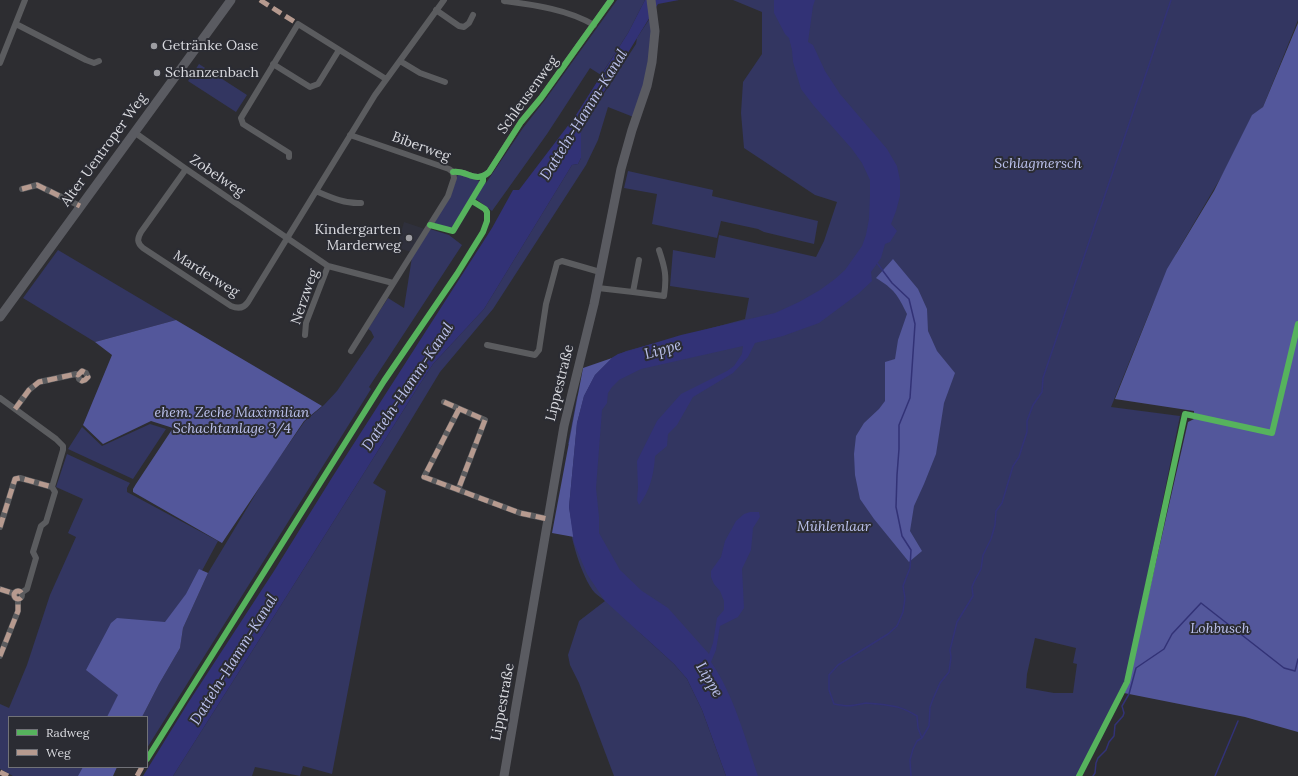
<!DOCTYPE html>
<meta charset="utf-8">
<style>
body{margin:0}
#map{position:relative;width:1298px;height:776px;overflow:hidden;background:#2d2d31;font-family:Lora,serif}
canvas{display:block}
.legend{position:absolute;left:8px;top:716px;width:140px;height:52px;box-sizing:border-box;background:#2b2c33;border:1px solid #717278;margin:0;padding:5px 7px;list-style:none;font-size:12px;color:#d9dadf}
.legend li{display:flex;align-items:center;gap:8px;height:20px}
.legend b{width:20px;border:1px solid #717278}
</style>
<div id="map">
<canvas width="1298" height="776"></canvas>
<ul class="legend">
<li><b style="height:5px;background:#56b35d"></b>Radweg</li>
<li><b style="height:5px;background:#b69a8f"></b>Weg</li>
</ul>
</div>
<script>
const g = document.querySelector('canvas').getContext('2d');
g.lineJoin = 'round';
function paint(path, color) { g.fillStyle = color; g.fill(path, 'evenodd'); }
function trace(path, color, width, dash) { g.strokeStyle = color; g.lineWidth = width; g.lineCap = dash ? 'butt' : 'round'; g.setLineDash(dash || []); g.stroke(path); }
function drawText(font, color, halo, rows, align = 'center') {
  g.font = font + ' Lora,serif'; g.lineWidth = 4; g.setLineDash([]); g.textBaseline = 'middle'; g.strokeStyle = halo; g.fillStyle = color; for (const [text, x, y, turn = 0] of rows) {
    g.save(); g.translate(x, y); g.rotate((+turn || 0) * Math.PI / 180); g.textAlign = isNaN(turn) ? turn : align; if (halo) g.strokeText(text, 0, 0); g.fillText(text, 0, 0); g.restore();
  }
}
paint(new Path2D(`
 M 404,222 L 425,229 L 412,252 L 397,248 Z`), '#2f303c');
paint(new Path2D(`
 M 617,0 L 645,0 L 628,33 L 601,75 L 590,68 L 547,134 L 492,211 L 476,199 L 455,226 L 451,228 L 436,224 L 434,222 L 450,197 L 458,174 L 486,183 L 523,128 L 545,100 Z
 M 733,0 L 1298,0 L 1298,20 L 1263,107 L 1261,109 L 1177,252 L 1152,306 L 1111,407 L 1180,416 L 1126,680 L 1077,776 L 728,776 L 714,729 L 683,668 L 638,631 L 674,664 L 687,679 L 702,710 L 726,776 L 614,776 L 579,683 L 570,665 L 568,655 L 579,621 L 605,601 C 602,598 598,596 595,593 C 581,577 569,533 568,512 C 568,490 570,467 571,444 L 568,444 L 577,397 L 585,376 L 592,371 L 613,357 L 626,351 L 745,319 L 749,298 L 670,286 L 673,250 L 715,258 L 719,235 L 816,257 L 824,241 L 837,202 L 815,195 L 744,148 L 741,113 L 743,82 L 762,54 L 762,12 ZM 1035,638 L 1076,648 L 1073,663 L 1077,664 L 1073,693 L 1054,693 L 1026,688 L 1027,674 Z
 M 652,15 L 652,57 L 636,118 L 608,107 L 598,140 L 586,165 L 493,309 L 440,372 L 373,483 L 386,491 L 332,774 L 303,766 L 300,776 L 255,767 L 252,776 L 173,776 L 261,637 L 418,387 L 433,364 L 484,309 L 572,165 L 578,164 L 581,158 L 581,129 L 636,44 L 637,38 Z
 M 199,64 L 247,95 L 236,112 L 188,81 Z
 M 628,171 L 713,190 L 712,196 L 818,221 L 814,244 L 764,232 L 758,229 L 721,221 L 717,238 L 652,224 L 657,194 L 624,188 Z
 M 430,229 L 449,235 L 462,245 L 369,387 L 371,389 L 147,748 L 147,717 L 142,717 L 159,684 L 180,648 L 183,628 L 208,573 L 267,475 L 305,421 L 324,405 L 337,391 L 374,337 L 371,331 L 368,329 L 388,298 L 404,308 L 412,257 Z
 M 58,250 L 176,320 L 95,342 L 23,298 Z
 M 150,424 L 166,429 L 133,479 L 68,449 L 82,427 L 102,446 Z
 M 67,454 L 130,483 L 127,488 L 127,492 L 218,541 L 191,591 L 129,717 L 9,717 L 9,767 L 103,767 L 98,776 L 13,776 L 0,769 L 0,704 L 9,708 L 27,665 L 50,595 L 76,537 L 68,533 L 83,499 L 56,487 Z`), '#333661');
paint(new Path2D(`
 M 1298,23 L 1298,732 L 1245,717 L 1124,693 L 1128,684 L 1188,422 L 1194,419 L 1194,411 L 1115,399 L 1167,269 L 1214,191 L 1252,115 L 1263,107 Z
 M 893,259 L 918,289 L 927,309 L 928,331 L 937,351 L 955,373 L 944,403 L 936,454 L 924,484 L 914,506 L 910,531 L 922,551 L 909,562 L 874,519 L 860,499 L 855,475 L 854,454 L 856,436 L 864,423 L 879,409 L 885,401 L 885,362 L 895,359 L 898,340 L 907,314 C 898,295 894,289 876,278 Z
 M 176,320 L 322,406 L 304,421 L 222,543 L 133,492 L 133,489 L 136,484 L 173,428 L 151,421 L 103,444 L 83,425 L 112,355 L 95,342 Z
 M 612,358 L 595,375 L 584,396 L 577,423 L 569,507 L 574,537 L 552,533 L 583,368 Z
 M 199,569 L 208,573 L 183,628 L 180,648 L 159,684 L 142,717 L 107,717 L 118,695 L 86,670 L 111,623 L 117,618 L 165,622 L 186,594 Z
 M 83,767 L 117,767 L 113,776 L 78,776 Z`), '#53579b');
paint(new Path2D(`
 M 645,0 L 679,0 L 658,4 L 581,129 L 581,158 L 578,164 L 572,165 L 484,309 L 433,364 L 418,387 L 261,637 L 173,776 L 143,776 L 188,703 L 274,571 L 333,476 L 492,228 L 513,190 L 519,190 L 576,115 L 628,33 Z
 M 774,0 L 815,0 L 813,6 L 808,42 L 813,45 L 825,71 L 840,94 L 887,149 L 897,166 L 900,180 L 900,196 L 896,211 L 891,224 L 897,231 L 890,242 L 885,244 L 881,258 L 871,272 L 872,281 L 858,294 L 819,323 L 783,336 L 755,343 L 748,357 L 733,373 L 693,397 L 677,425 L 668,434 L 667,446 L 655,456 C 654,474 650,491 639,505 L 637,500 L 638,488 L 637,461 L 657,421 L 681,394 L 727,371 L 734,366 L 742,354 L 743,346 L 641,369 L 619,380 L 612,387 L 608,393 L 607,403 L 602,410 L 596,488 L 599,517 L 599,533 L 620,570 L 642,591 L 668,608 L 709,654 L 713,643 L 717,618 L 724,610 L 724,601 L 720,591 L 714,584 L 711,577 L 711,571 L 721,557 L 725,541 L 736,521 L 744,514 L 750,512 L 759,512 L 760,517 L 753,528 L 751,550 L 742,569 L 744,608 L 738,617 L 720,626 L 716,650 L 711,662 C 734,695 745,738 758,776 L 726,776 L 702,710 L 687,679 L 674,664 L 605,601 L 587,574 L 574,543 L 569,507 L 577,423 L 584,396 L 595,375 L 612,358 L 618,354 L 681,335 L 775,313 L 799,302 L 820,290 L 835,279 L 845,270 L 862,246 L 866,235 L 869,219 L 870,195 L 870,180 L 862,163 L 852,149 L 814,106 L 801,89 L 793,62 L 792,50 L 789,38 L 785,34 L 774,13 Z`), '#323276');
trace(new Path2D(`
 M 877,263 L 892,283 L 909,299 L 915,324 L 910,398 L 899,425 L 899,449 L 897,475 L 896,507 L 902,536 L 911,550 L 910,568 L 903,586 L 905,598 L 903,612 L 897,626 L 888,634 L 838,665 L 829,675 L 829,690 L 834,704 C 849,707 851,706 866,703 C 870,703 874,704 878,704 C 896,706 902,707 917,716 L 918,728 L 922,738
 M 911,776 L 910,760 L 913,749 L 917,741 L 922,738 L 929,726 L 930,707 L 933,699 L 940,683 L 949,672 L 951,657 L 950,650 L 957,622 L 973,596 L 972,587 L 974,582 L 981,569 L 983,555 L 991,539 L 995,525 L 996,511 L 1002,503 L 1013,466 L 1019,457 L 1023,444 L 1027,432 L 1027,421 L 1033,405 L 1042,392 L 1043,378 L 1171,0
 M 1093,776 L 1095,773 L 1096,763 L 1098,758 L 1106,750 L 1109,742 L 1114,736 L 1115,725 L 1123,716 L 1124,713 L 1122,706 L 1129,694 L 1136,668 L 1164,649 L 1172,634 L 1201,603 L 1284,668 L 1295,671 L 1298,659
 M 1215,776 L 1238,721`), '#323276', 1.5);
trace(new Path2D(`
 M 504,1 C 534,5 567,9 594,25
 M 436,10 L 459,26 L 464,27 L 469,23 L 473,15
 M 16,24 L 86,60 L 94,63 L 99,61
 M 400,61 L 420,73 L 445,82
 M 0,63 L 25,0
 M 273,64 L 310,87 L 318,84 L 339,50
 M 134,132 L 186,169 L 328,266 L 393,283
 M 350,135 L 449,169 L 453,172 L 454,178 L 448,196 L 351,351
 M 289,157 L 289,153 L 243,124 L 241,118 L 298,24 L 386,79
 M 186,169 L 141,232 C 137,239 137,243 143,248 L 231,306 C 238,309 244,308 248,302 L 375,95 L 444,0
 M 453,172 C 467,170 476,184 489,172 L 521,122 L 541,98 L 611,0
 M 22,189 L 37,185 L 80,206
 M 316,191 C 330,197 345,204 361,203
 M 598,288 L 633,292 L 639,260
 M 633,292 L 664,296 C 667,276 665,268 659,250
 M 305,335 L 306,323 L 328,266
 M 487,345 L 535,355 L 539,350 L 546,304 L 557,263 L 562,261 L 600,272
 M 0,398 L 56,439 L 63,446 L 63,450 L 52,487 L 55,492 L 46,522 L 41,526 L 33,552 L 36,558 L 27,589 L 21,593
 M 444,402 L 485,420 L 458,490
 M 15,409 L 29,390 L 39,382 L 76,374 L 78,375 L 82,371 L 86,373 L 88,377 L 85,380 L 82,381 L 79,379 L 78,375
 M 459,409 L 424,477 L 520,513 L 548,519
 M 0,527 L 15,479 L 20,478 L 52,487
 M 0,589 L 15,594
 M14 595a4 4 0 1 1 8 0a4 4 0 1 1-8 0Z
 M 0,656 L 18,611 L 18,599`), '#5b5c5f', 6);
trace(new Path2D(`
 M 0,317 L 231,0
 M 504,776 L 564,426 L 594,304 L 621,169 L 632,130 L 647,86 L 652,62 L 655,31 L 651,0`), '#5a5b61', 9);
trace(new Path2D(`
 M 260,0 L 298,24
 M 22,189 L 37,185 L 80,206
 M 444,402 L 485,420 L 458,490
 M 15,409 L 29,390 L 39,382 L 76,374 L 78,375 L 82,371 L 86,373 L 88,377 L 85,380 L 82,381 L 79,379 L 78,375
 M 459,409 L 424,477 L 520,513 L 548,519
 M 0,527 L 15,479 L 20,478 L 52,487
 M 0,589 L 15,594
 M14 595a4 4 0 1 1 8 0a4 4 0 1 1-8 0Z
 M 0,656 L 18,611 L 18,599
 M 0,772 L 8,776
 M 137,776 L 142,767`), '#b69a8f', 5, [10, 5]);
trace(new Path2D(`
 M 453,172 C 467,170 476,184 489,172 L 521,122 L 541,98 L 611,0
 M 430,225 L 453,231 L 483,181 L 483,177
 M 147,759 L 384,381 L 457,274 L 483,232 L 487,221 L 487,212 L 485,209 L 472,201
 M 1079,776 L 1127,682 L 1185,414 L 1272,433 L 1298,324`), '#56b35d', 6);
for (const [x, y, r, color] of [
 [154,46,4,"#9d9da2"],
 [157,73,4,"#9d9da2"],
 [409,238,4,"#9d9da2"]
]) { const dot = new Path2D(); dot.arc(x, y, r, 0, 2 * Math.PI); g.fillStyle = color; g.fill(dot); trace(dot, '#2b2c33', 1.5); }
drawText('14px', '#d9dadf', '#2b2c33', [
 ["Getränke Oase",162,46],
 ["Schanzenbach",165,73],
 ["Kindergarten",401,230,"right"],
 ["Marderweg",401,246,"right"]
], 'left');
drawText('14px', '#d9dadf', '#2b2c33', [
 ["Schleusenweg",528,95,-54],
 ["Biberweg",421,147,20],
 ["Alter Uentroper Weg",104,150,-54],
 ["Zobelweg",217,176,34],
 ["Marderweg",206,274,32],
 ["Nerzweg",305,297,-71],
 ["Lippestraße",560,383,-76],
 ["Lippestraße",503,702,-80]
]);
drawText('italic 14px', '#bcc2ed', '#2b2c33', [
 ["Schlagmersch",1038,164],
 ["ehem. Zeche Maximilian",232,413],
 ["Schachtanlage 3/4",232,429],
 ["Mühlenlaar",834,527],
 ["Lohbusch",1220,629]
]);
drawText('italic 15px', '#bbc1ec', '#2b2c33', [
 ["Datteln-Hamm-Kanal",584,115,-58],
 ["Lippe",663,350,-16],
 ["Datteln-Hamm-Kanal",408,387,-56],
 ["Datteln-Hamm-Kanal",234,660,-58],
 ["Lippe",709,680,59]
]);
</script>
